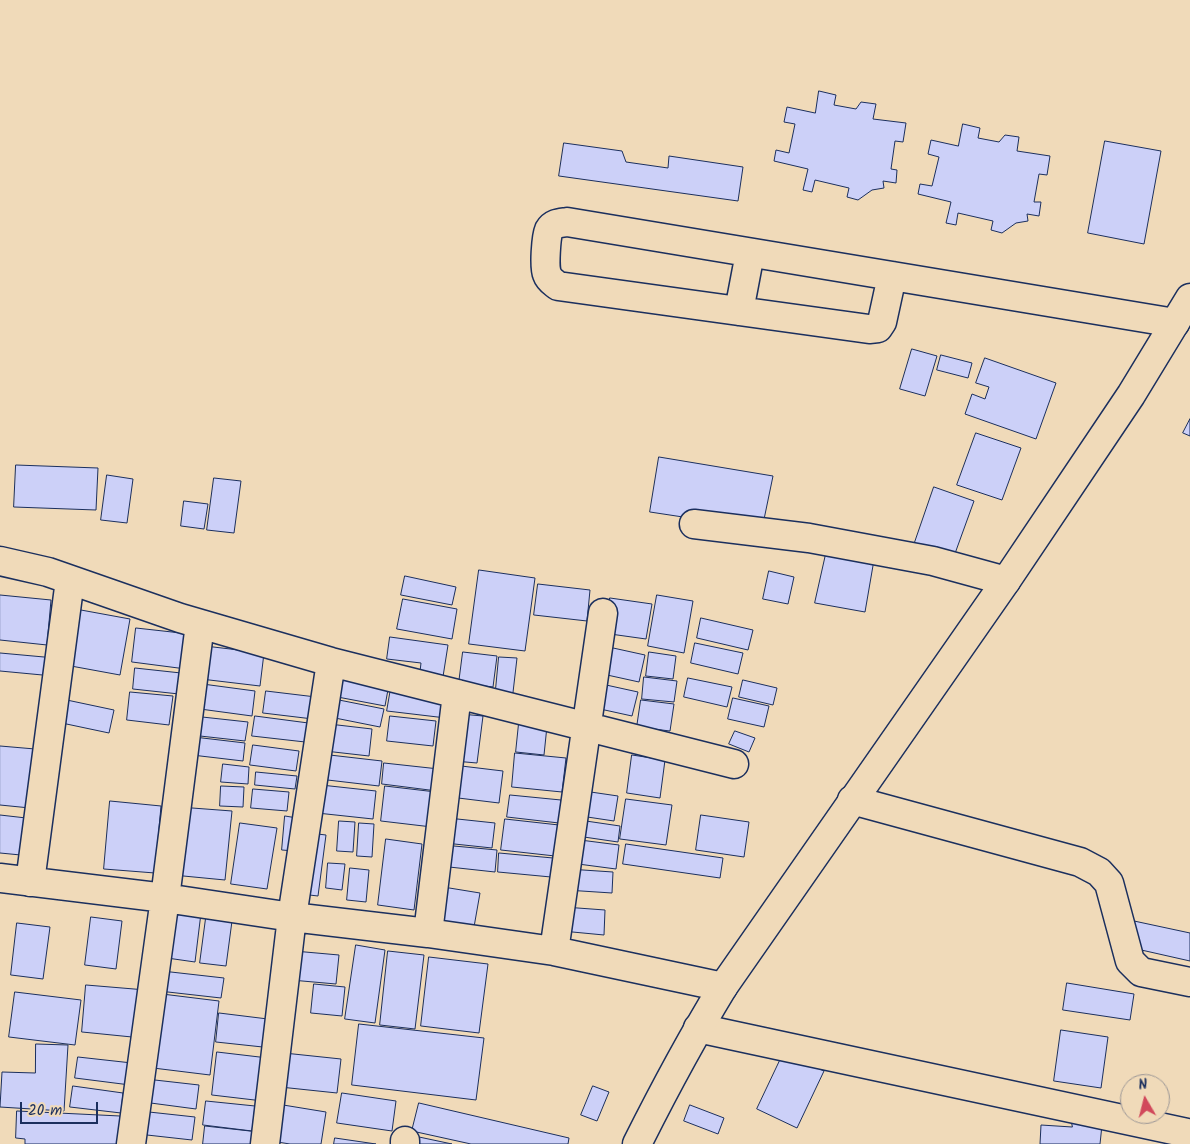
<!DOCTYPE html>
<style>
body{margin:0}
#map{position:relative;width:1190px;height:1144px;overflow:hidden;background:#f0dab9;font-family:Kalam,sans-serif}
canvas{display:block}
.north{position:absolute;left:1120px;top:1074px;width:50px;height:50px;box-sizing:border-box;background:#f0dab9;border:1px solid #9b9695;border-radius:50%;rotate:352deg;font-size:14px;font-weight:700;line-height:20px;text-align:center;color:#1b2f5e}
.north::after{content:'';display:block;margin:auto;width:18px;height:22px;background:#d1495b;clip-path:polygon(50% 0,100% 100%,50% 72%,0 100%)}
.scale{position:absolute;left:20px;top:1102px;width:78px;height:22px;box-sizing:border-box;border:2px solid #1b2f5e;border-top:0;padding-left:6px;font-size:15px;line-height:18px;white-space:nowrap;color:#1b2f5e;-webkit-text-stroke:4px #f0dab9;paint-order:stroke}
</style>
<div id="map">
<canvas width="1190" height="1144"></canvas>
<div class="north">N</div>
<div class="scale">20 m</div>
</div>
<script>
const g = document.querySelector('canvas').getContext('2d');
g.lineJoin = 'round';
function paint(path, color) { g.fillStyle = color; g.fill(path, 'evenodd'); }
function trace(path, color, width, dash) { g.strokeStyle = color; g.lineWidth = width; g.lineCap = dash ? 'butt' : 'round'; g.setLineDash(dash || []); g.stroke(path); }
const building = new Path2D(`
 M 819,91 L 836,95 L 834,105 L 856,109 L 861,102 L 876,104 L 873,119 L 906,123 L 903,142 L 895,141 L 891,169 L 897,170 L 896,183 L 883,181 L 884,188 L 872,190 L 858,200 L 847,197 L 849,188 L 815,180 L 812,192 L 803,190 L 808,169 L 774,161 L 776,150 L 789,153 L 795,124 L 784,122 L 787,107 L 815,113 Z
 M 963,124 L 980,128 L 978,138 L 999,142 L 1005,135 L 1019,137 L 1017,151 L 1050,156 L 1047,175 L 1039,174 L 1034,202 L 1041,202 L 1039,216 L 1027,214 L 1028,221 L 1016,223 L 1002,233 L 991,230 L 993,221 L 958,213 L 956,225 L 946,223 L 951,202 L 918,194 L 920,184 L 932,186 L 939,157 L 928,154 L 931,140 L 958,146 Z
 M 1105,141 L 1161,151 L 1144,244 L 1088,233 Z
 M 564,143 L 622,151 L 626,162 L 668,168 L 669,156 L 743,167 L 738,201 L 559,176 Z
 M 912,349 L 937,356 L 925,396 L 900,389 Z
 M 941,355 L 972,363 L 968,378 L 937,370 Z
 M 985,358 L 1056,383 L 1036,439 L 965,414 L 972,394 L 985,399 L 989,387 L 976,383 Z
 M 1190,419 L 1190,436 L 1183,433 Z
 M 976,433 L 1021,448 L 1002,500 L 957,485 Z
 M 659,457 L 773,476 L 762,529 L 650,512 Z
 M 16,465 L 98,468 L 96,510 L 14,507 Z
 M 107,475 L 133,479 L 127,523 L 101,520 Z
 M 214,478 L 241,481 L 234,533 L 207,530 Z
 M 934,487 L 974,501 L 953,559 L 914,545 Z
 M 184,501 L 208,504 L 204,529 L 181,526 Z
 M 828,545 L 875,554 L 865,612 L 815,603 Z
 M 479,570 L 535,578 L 525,651 L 469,644 Z
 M 769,571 L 794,577 L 788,604 L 763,599 Z
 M 405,576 L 456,587 L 452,605 L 401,595 Z
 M 538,584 L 590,590 L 587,621 L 534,615 Z
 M 0,595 L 51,600 L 47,645 L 0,640 Z
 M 657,595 L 693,601 L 684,653 L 648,646 Z
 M 610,598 L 652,604 L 646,639 L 603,633 Z
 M 403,599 L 457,609 L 452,639 L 397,629 Z
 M 70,608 L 130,619 L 120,675 L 60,664 Z
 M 701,618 L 753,630 L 748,650 L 697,638 Z
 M 136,628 L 190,634 L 186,669 L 132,662 Z
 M 390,637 L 448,645 L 442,683 L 419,680 L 421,663 L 387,659 Z
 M 695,643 L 743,653 L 738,674 L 691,663 Z
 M 205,646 L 264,653 L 260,686 L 201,679 Z
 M 604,646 L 645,655 L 639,682 L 598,673 Z
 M 463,652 L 497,656 L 493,687 L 459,683 Z
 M 649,652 L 676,656 L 673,679 L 646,676 Z
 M 0,653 L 55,658 L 53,676 L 0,671 Z
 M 499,657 L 517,658 L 512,701 L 495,699 Z
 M 135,668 L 181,673 L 179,694 L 133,689 Z
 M 332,673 L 389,684 L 385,706 L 327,695 Z
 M 644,677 L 677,681 L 674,702 L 642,699 Z
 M 688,678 L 732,687 L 727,707 L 684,697 Z
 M 743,680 L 777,688 L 773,705 L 739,697 Z
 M 195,683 L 255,691 L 252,716 L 200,709 Z
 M 597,683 L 638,692 L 632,716 L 591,707 Z
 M 391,688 L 447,697 L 446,718 L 387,711 Z
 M 266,691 L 316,697 L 313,719 L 263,713 Z
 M 130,692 L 173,696 L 169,725 L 127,720 Z
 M 329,698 L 384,709 L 380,727 L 325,716 Z
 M 733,698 L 769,706 L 764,727 L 728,719 Z
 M 62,699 L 114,710 L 109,733 L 57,722 Z
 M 641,700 L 674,704 L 670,731 L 637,727 Z
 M 460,714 L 483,716 L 477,763 L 454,761 Z
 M 193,716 L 248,722 L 245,741 L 191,735 Z
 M 255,716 L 316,724 L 314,743 L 252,736 Z
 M 390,716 L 436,721 L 433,746 L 387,741 Z
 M 519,723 L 547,726 L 544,755 L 516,752 Z
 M 329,724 L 372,729 L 369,756 L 325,751 Z
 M 735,731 L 755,738 L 749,752 L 729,744 Z
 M 194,737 L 245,743 L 243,761 L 192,755 Z
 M 253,745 L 299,751 L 296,771 L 250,765 Z
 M 0,746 L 35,749 L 30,808 L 0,805 Z
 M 515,753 L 566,758 L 562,792 L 512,787 Z
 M 321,754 L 382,761 L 379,786 L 319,779 Z
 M 632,755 L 665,760 L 660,798 L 627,793 Z
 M 384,763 L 439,769 L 437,791 L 382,784 Z
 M 223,764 L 249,767 L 248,784 L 221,782 Z
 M 453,765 L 503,771 L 499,803 L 450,797 Z
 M 256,772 L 297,776 L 295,789 L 255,785 Z
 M 321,785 L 376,791 L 373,819 L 317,813 Z
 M 221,786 L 244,787 L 243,807 L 220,806 Z
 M 385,786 L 436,792 L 432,827 L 381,821 Z
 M 253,789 L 289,792 L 287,811 L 251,808 Z
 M 577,790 L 618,796 L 614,821 L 574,815 Z
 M 510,795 L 561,800 L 559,823 L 507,817 Z
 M 626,799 L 672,805 L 666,845 L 620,839 Z
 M 110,801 L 161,806 L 155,873 L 104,869 Z
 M 179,807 L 232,811 L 225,880 L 173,875 Z
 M 0,815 L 35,819 L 31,856 L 0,853 Z
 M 701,815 L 749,822 L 744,857 L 696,850 Z
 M 285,816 L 297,818 L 294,851 L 282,850 Z
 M 448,818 L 495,823 L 492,848 L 445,843 Z
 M 505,819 L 559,825 L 555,856 L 501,850 Z
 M 579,820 L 620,826 L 618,842 L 577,836 Z
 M 339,821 L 355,822 L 353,852 L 337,851 Z
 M 240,823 L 277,828 L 267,889 L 231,884 Z
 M 359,823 L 374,824 L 372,857 L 357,856 Z
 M 309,833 L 326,835 L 318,896 L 301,894 Z
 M 386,839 L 422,844 L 414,910 L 378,905 Z
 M 580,840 L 619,845 L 616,869 L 578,864 Z
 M 626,844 L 723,858 L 720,878 L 623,864 Z
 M 443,845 L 497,850 L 495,872 L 440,866 Z
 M 499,853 L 553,858 L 551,877 L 498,872 Z
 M 328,863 L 345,864 L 342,890 L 326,888 Z
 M 350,868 L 369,870 L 366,902 L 347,900 Z
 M 568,869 L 613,872 L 612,893 L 566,890 Z
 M 437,886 L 480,893 L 474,927 L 431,920 Z
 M 564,907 L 605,910 L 604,935 L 562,931 Z
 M 173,909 L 201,913 L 195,962 L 167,958 Z
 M 91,917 L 122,921 L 116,969 L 85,965 Z
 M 206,918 L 232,921 L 226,966 L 200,963 Z
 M 1134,921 L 1190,933 L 1190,961 L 1128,947 Z
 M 17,923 L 50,927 L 43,979 L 11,975 Z
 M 356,945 L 385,950 L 375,1023 L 345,1019 Z
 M 294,951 L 339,955 L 336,984 L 291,980 Z
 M 388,951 L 424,955 L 415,1029 L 380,1025 Z
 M 429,957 L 488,964 L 479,1033 L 421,1026 Z
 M 162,971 L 224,978 L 221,998 L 159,991 Z
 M 1067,983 L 1134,994 L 1130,1020 L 1063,1010 Z
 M 314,984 L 345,987 L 342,1016 L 311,1013 Z
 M 86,985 L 146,990 L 142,1038 L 82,1032 Z
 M 15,992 L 81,1000 L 75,1045 L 9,1037 Z
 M 162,994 L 219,1001 L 210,1075 L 153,1068 Z
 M 219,1013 L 276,1020 L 272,1048 L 216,1042 Z
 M 359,1024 L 484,1038 L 476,1100 L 352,1085 Z
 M 1061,1030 L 1108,1037 L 1101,1088 L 1054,1081 Z
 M 36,1044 L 68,1045 L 64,1111 L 0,1107 L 2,1072 L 35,1073 Z
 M 217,1052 L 268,1058 L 263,1101 L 212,1095 Z
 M 784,1052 L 824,1071 L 797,1128 L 757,1109 Z
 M 284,1053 L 341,1059 L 337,1093 L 280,1087 Z
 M 78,1057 L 141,1064 L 138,1086 L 75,1078 Z
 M 146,1079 L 199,1085 L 196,1109 L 143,1102 Z
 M 73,1086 L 123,1093 L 121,1113 L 70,1107 Z
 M 593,1086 L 609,1092 L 597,1121 L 581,1115 Z
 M 342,1093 L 396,1101 L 392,1131 L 337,1123 Z
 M 206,1101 L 255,1106 L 252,1131 L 203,1125 Z
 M 419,1103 L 569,1138 L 568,1144 L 471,1144 L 412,1131 Z
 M 277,1104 L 326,1112 L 321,1144 L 290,1144 L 271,1141 Z
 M 690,1105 L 724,1118 L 718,1134 L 684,1121 Z
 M 17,1111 L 120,1116 L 119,1144 L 25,1144 L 25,1139 L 16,1138 Z
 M 149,1112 L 195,1117 L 192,1140 L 147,1135 Z
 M 1072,1123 L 1102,1125 L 1100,1144 L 1040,1144 L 1041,1125 L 1072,1127 Z
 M 205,1126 L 259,1132 L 257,1144 L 203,1144 Z
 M 419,1137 L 452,1144 L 418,1144 Z
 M 335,1138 L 376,1144 L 334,1144 Z`);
paint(building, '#ccd0f8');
trace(building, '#1b2f5e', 1);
const minor = new Path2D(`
 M 892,276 L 882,322 L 878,328 L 869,329 L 558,286 C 553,282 549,280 547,274 C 544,267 546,237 549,230 C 553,223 560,223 567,222 L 1175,323
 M 739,311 L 750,253
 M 694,524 L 809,538 L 933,561 L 1006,581
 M 0,561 L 48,572 L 180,618 L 331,662 L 734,764
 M 200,624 L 165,898 L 292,917 L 428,933 L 554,951 L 723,987
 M 852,800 L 1080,862 L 1099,872 L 1109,883 L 1130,961 L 1141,972 L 1190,982
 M 0,878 L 165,898 L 131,1144
 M 30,882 L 70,580
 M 428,933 L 457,694
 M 554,951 L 603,613
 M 698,1028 L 1187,1133
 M 265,1144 L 292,917 L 331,662
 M 405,1144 L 405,1141`);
const major = new Path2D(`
 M 637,1144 C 664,1090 692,1038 723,987 L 1006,581 L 1131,395 L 1190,298`);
trace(minor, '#1b2f5e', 31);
trace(major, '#1b2f5e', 31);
trace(minor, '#f0dab9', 28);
trace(major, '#f0dab9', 28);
</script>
